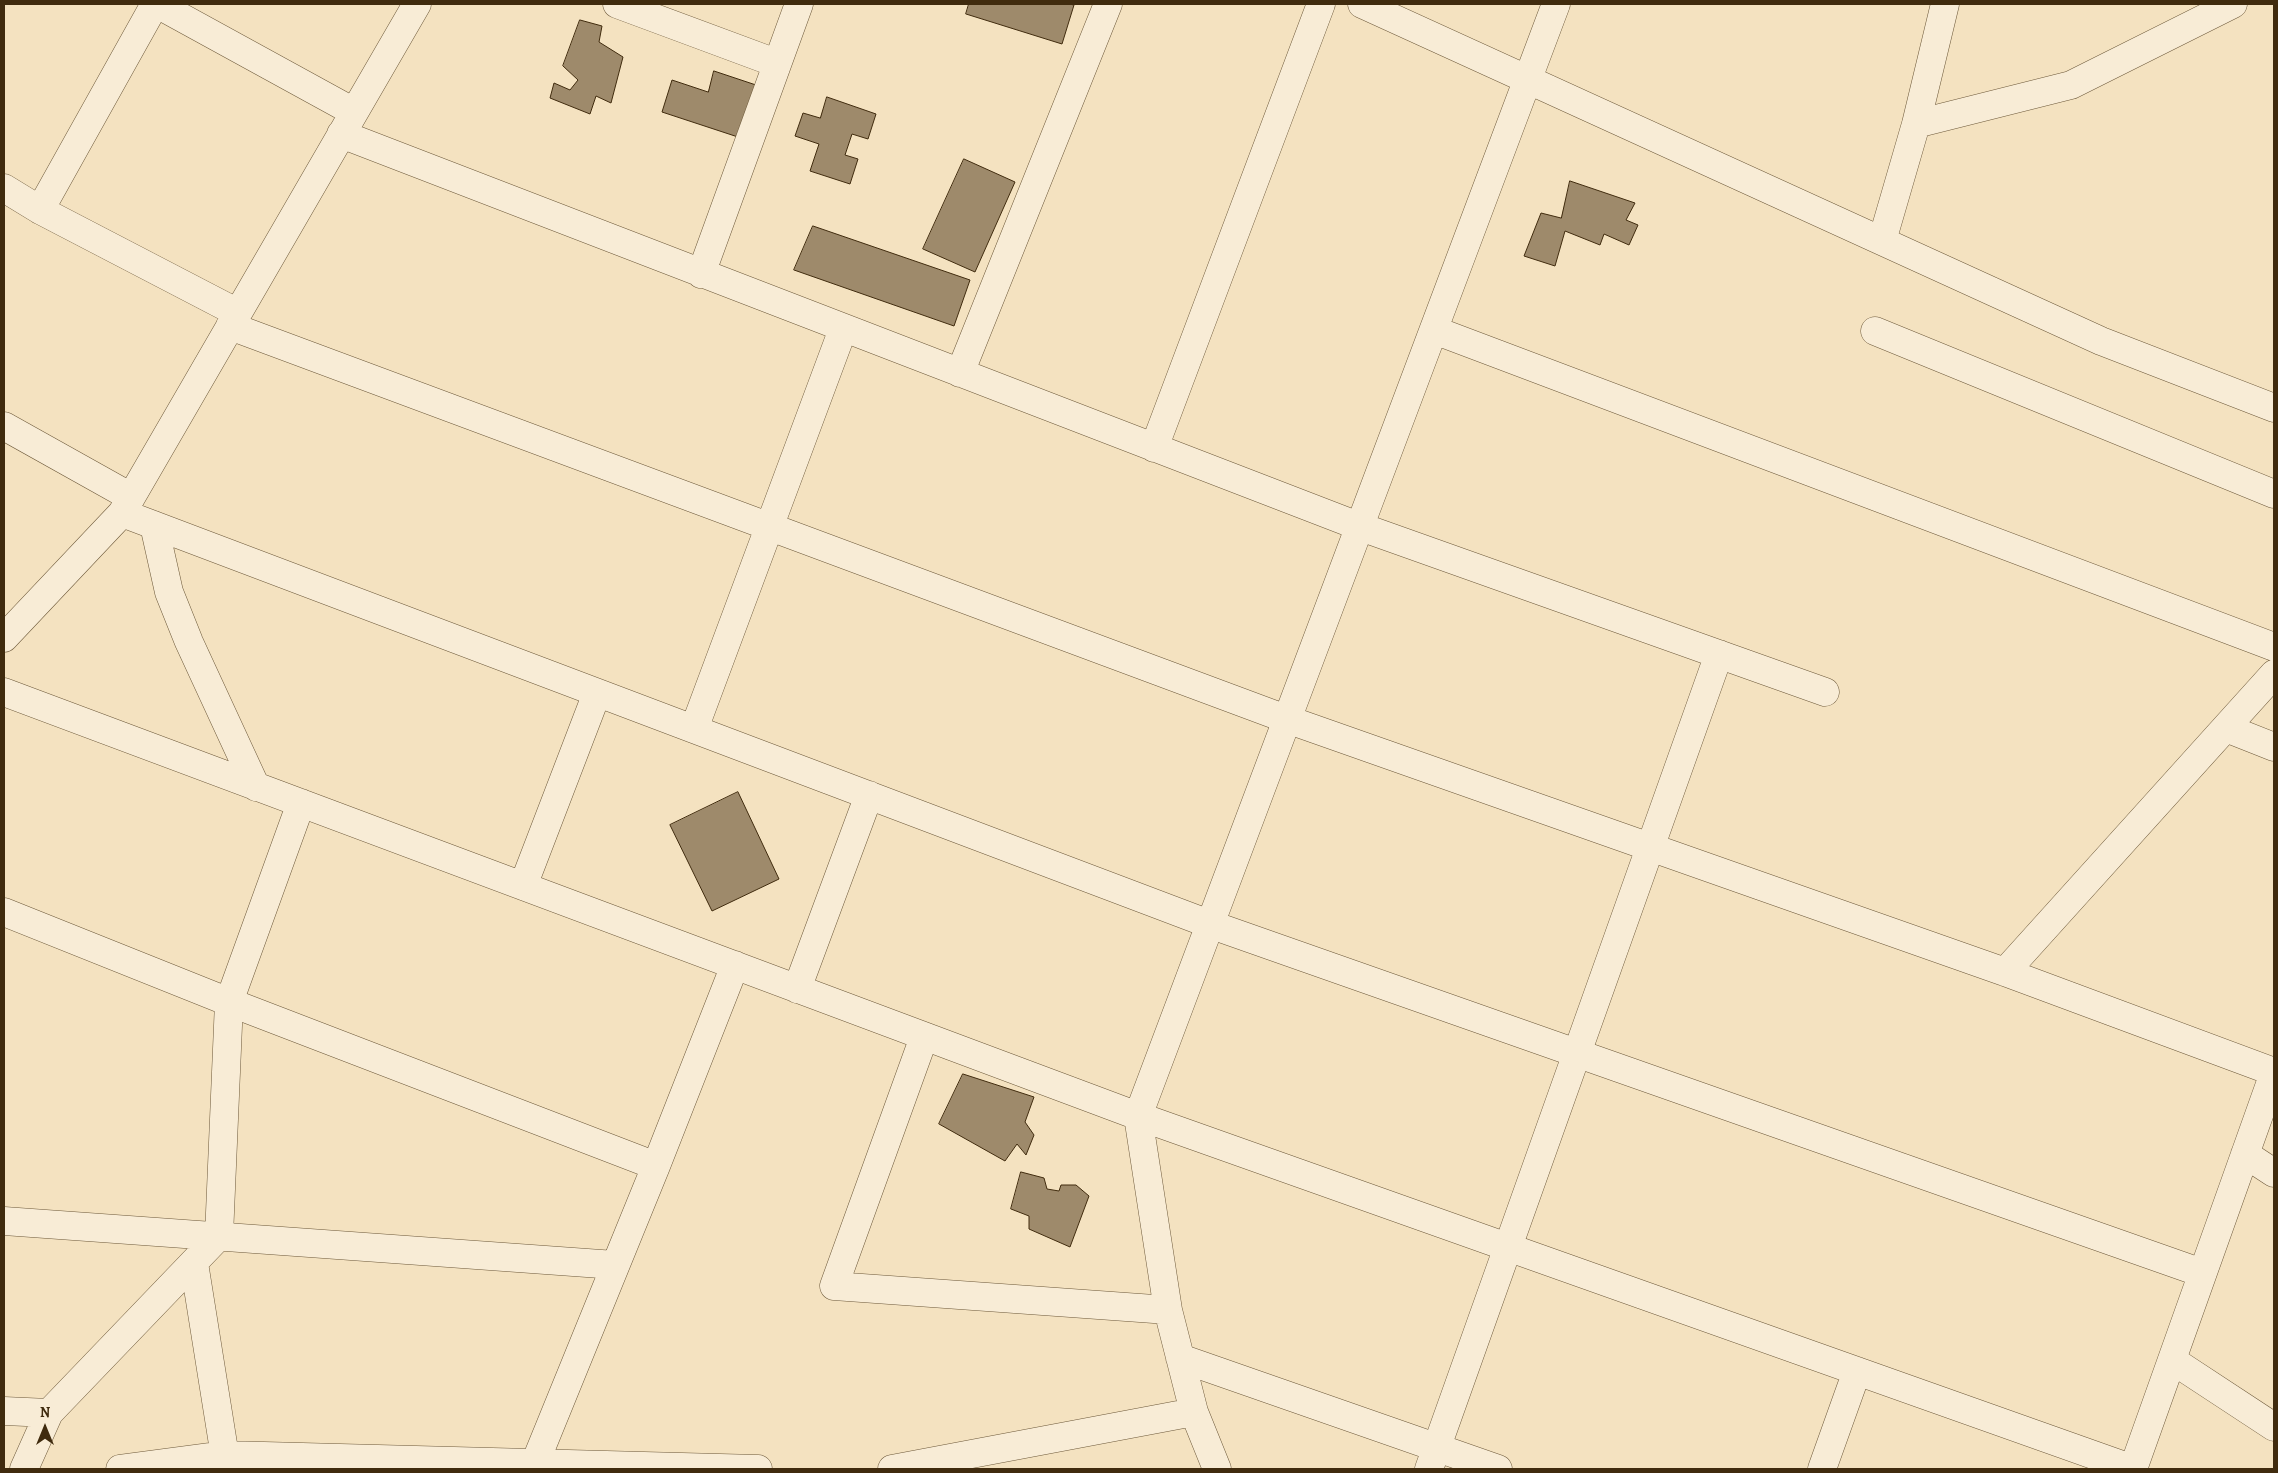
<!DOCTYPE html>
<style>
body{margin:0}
#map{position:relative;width:2278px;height:1473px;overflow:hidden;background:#f4e2c0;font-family:Alegreya,serif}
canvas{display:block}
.frame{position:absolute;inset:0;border:5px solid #402b0e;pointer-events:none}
.north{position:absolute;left:20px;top:1403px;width:50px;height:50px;-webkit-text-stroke:4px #f8ecd6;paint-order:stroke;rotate:0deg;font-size:14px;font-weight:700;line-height:20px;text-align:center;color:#402b0e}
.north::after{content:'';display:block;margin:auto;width:18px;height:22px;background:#402b0e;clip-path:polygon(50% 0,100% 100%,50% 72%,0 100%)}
</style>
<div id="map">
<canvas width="2278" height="1473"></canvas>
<div class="frame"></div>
<div class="north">N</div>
</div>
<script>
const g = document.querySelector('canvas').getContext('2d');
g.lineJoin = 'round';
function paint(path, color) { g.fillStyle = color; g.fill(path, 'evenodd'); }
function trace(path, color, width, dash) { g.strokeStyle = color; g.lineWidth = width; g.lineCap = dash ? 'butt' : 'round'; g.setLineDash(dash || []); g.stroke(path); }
const building = new Path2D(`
 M 969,4 L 1069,4 L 1074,5 L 1062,44 L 966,14 Z
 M 580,20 L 602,26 L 599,42 L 623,57 L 611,103 L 596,96 L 590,114 L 550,98 L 554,83 L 570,90 L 578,80 L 563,66 Z
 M 714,71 L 759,86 L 741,138 L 662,112 L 672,80 L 708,92 Z
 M 827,97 L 876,114 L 868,139 L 852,134 L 845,155 L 858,159 L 850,184 L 810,171 L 819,144 L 795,136 L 803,113 L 820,118 Z
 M 964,159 L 1015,182 L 975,272 L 923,249 Z
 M 1570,181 L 1635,203 L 1626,220 L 1638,225 L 1629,245 L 1604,234 L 1600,245 L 1565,231 L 1555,266 L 1524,256 L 1541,213 L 1561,218 Z
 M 813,226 L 970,280 L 954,326 L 794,270 Z
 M 738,792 L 779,879 L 712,911 L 670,825 Z
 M 963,1074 L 1034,1097 L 1025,1122 L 1034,1135 L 1026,1155 L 1017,1144 L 1005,1161 L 939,1124 Z
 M 1021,1172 L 1044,1178 L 1047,1189 L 1059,1191 L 1061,1185 L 1076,1185 L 1089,1196 L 1070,1247 L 1029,1229 L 1029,1216 L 1011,1209 Z`);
paint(building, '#9e8a6b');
trace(building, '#402b0e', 1);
const minor = new Path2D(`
 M 157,4 L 354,112
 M 617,4 L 776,63
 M 1362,4 L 2101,341 L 2274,408
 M 1916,124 L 2071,85 L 2233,4
 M 341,134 L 1361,527 L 1825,692
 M 4,188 L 40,210 L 238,313
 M 40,210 L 155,4
 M 1882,241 L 1916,124 L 1945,4
 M 701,274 L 799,4
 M 230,326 L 1289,720 L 2005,972 L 2274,1072
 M 1434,330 L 2274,647
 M 1875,331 L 2274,494
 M 960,373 L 1108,4
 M 4,426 L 131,497
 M 1154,448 L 1321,4
 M 122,513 L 1212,925 L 2202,1273
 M 154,525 L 169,592 L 189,642 L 256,787
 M 4,638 L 122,513 L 417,4
 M 4,692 L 1138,1116 L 2133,1469
 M 2226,728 L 2274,747
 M 694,729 L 843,329
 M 523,886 L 597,693
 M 4,912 L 229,1002 L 656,1166
 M 2005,972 L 2274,674
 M 797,989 L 869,795
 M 924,1037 L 834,1286 L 1168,1310
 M 2245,1154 L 2274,1173
 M 4,1221 L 615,1265
 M 194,1263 L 227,1469
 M 1180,1358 L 1498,1469
 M 2172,1360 L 2274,1427
 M 4,1411 L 49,1413
 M 535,1463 L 656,1166 L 735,965
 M 24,1469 L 49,1413 L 219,1236 L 229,1002 L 301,803
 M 120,1469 L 226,1455 L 758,1469
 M 892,1469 L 1194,1412
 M 1217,1469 L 1194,1412 L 1168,1310 L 1138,1116 L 1556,4
 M 1429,1469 L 1719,654
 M 1822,1469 L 1857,1371
 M 2133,1469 L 2274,1073`);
trace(minor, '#6d593a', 29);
trace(minor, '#f8ecd6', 28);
</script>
